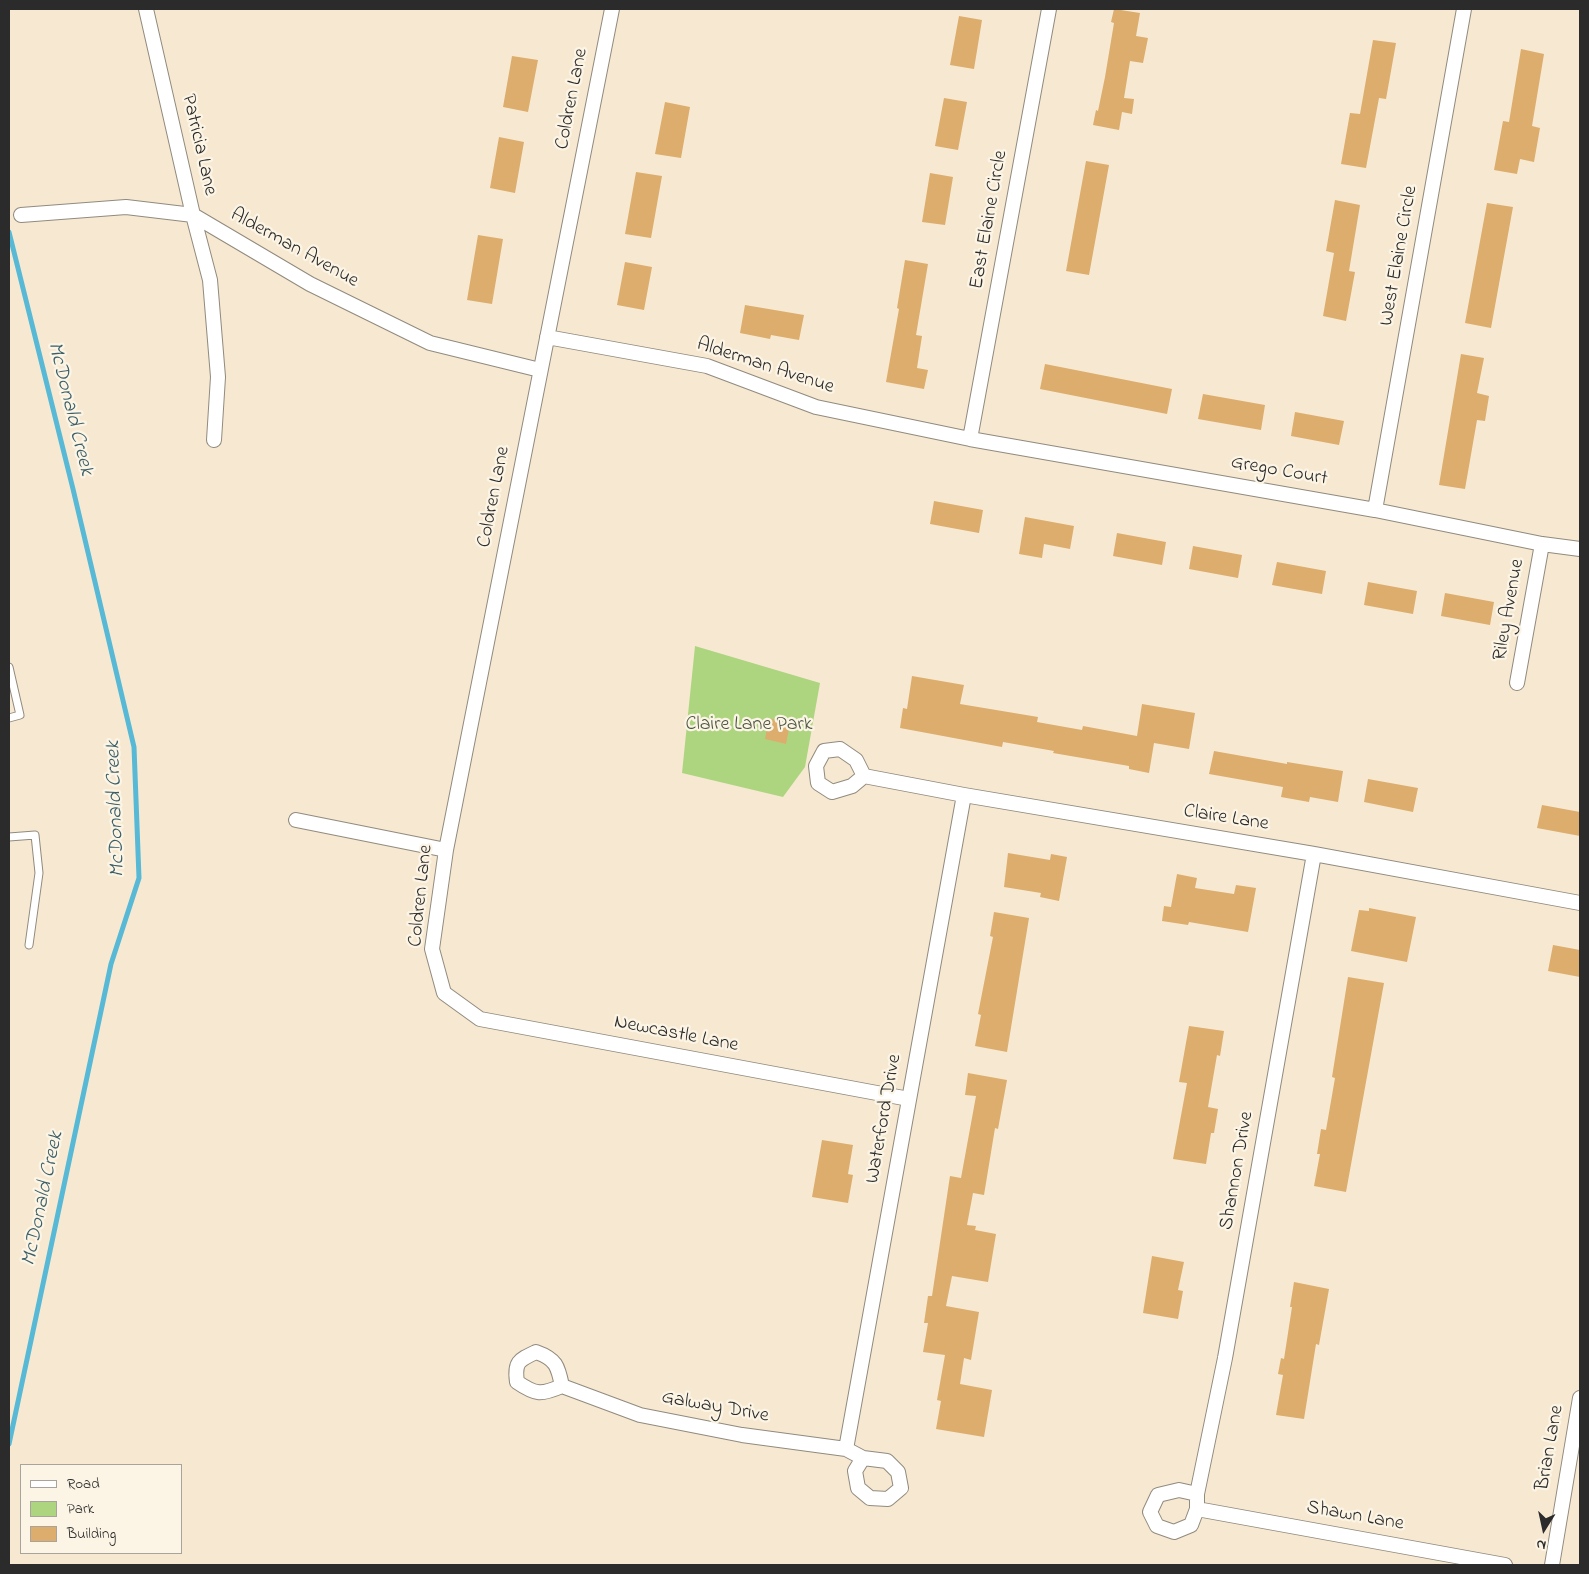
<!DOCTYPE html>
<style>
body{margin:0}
#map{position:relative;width:1589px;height:1574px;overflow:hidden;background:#f7e9d1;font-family:"Indie Flower",sans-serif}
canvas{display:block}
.frame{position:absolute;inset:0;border:10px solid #2b2b2b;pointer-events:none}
.legend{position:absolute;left:20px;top:1464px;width:162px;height:90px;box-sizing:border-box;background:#fcf5e5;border:1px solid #a8a49b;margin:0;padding:6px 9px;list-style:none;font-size:15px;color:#2b2b2b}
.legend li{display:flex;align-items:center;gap:10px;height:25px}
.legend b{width:25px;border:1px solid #a8a49b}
.north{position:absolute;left:1519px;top:1504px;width:50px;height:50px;-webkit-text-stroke:4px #fcf5e5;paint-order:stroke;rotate:190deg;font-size:14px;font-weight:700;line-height:20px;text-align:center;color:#2b2b2b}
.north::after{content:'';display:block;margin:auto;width:18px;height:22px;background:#2b2b2b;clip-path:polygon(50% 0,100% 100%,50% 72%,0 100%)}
</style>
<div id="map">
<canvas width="1589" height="1574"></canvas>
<div class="frame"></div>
<ul class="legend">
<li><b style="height:6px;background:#fff"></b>Road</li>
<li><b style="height:14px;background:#add580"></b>Park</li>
<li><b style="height:14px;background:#dcad6c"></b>Building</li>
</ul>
<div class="north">N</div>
</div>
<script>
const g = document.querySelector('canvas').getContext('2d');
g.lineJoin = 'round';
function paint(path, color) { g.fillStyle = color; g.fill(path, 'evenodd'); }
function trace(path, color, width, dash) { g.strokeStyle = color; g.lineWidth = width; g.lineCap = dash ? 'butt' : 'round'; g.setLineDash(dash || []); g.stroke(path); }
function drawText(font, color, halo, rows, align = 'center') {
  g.font = font + ' "Indie Flower",sans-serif'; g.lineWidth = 4.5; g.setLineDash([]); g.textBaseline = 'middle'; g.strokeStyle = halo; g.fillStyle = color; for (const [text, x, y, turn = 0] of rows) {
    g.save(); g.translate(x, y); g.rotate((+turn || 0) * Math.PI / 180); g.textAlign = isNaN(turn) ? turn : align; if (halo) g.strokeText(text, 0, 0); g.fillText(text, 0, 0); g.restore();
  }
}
paint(new Path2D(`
 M 695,646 L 820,683 L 805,767 L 783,797 L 682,773 Z`), '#add580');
trace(new Path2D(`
 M 9,232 L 73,489 L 134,747 L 139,878 L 111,964 L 9,1444`), '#57b9d5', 5);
paint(new Path2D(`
 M 1114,9 L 1140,13 L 1136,36 L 1148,38 L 1143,63 L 1130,61 L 1124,98 L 1134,99 L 1132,114 L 1122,112 L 1119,130 L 1093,125 L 1096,110 L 1098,111 L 1105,77 L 1114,23 L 1111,22 Z
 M 959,16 L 982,20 L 974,69 L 950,65 Z
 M 1373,40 L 1396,43 L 1386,99 L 1379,98 L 1366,168 L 1341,164 L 1350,113 L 1360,114 Z
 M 1521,49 L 1544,54 L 1532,126 L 1540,128 L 1534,162 L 1520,159 L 1517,174 L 1494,170 L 1503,121 L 1509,122 Z
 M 512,56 L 538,60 L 528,112 L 503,107 Z
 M 944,98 L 967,102 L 958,150 L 935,146 Z
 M 665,102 L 690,107 L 681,158 L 655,154 Z
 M 499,137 L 524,142 L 515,193 L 490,188 Z
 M 1086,161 L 1109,165 L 1089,275 L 1066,271 Z
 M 636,172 L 662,176 L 651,238 L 625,234 Z
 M 930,173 L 953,177 L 945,225 L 922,222 Z
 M 1335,200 L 1360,205 L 1349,271 L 1355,272 L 1346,321 L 1323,316 L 1334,253 L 1326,251 Z
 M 1487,203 L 1513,207 L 1491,328 L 1465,323 Z
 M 478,235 L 503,239 L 492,304 L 467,300 Z
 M 905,260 L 928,264 L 916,335 L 922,336 L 917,368 L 928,370 L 924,389 L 886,382 L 899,309 L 897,308 Z
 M 625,262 L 652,267 L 644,310 L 617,305 Z
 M 745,305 L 804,315 L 799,340 L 771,335 L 770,339 L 740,333 Z
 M 1461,354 L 1484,358 L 1477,393 L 1489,396 L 1485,421 L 1477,420 L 1465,489 L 1439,485 Z
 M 1045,364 L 1172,389 L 1167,414 L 1040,389 Z
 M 1203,394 L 1265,405 L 1261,430 L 1198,419 Z
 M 1295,412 L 1344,421 L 1339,445 L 1291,436 Z
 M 934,501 L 983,510 L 979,533 L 930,524 Z
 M 1025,517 L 1074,526 L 1070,549 L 1044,544 L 1042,558 L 1019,554 Z
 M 1117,533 L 1166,542 L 1162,565 L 1113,556 Z
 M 1193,546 L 1242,555 L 1238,578 L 1189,569 Z
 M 1277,562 L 1326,571 L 1322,594 L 1272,585 Z
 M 1368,582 L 1417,591 L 1413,614 L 1364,605 Z
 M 1445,593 L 1494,602 L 1490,625 L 1441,616 Z
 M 912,676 L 964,685 L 960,704 L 1038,717 L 1037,722 L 1082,730 L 1083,726 L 1137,736 L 1142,704 L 1195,713 L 1189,749 L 1154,743 L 1149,773 L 1129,769 L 1129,766 L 1053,753 L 1054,751 L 1003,742 L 1002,747 L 900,728 L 903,708 L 907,709 Z
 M 769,718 L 790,724 L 786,744 L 765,739 Z
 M 1214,751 L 1287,764 L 1287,762 L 1343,771 L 1338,802 L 1310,797 L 1309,802 L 1281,797 L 1283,787 L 1209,774 Z
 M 1368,779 L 1418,788 L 1413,812 L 1364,802 Z
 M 1542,805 L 1580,812 L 1580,836 L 1537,828 Z
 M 1008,853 L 1050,860 L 1051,854 L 1067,857 L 1059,901 L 1040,897 L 1041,893 L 1004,887 Z
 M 1177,874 L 1197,878 L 1195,888 L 1234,894 L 1236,885 L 1256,888 L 1248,932 L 1189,922 L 1188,925 L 1162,921 L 1164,906 L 1171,907 Z
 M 1369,908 L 1416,917 L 1407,962 L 1351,951 L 1359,910 L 1369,911 Z
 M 994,912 L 1029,918 L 1007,1052 L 975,1046 L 981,1015 L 978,1014 L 993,937 L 990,936 Z
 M 1553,945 L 1580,950 L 1580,977 L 1548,971 Z
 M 1348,977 L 1384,983 L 1346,1192 L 1314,1186 L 1320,1154 L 1317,1154 L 1321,1129 L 1326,1130 L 1335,1078 L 1332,1077 Z
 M 1189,1026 L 1224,1031 L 1220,1056 L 1217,1055 L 1208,1107 L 1218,1109 L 1214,1133 L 1211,1133 L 1206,1164 L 1173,1159 L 1187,1083 L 1179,1082 Z
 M 968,1073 L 1007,1080 L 998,1129 L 995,1128 L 984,1195 L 973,1193 L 967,1225 L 976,1226 L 975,1230 L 996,1234 L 988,1282 L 952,1276 L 946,1306 L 979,1312 L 971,1360 L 964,1358 L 960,1384 L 992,1390 L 984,1437 L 936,1429 L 941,1401 L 937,1400 L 945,1355 L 923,1352 L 928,1323 L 924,1323 L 928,1296 L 932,1296 L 950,1176 L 961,1178 L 976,1096 L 965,1095 Z
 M 822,1140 L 853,1145 L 848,1174 L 853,1175 L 848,1203 L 812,1197 Z
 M 1152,1256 L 1184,1262 L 1178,1290 L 1183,1291 L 1178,1319 L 1143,1313 Z
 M 1294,1282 L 1329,1289 L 1319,1345 L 1316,1344 L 1304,1419 L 1276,1415 L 1283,1375 L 1278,1374 L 1281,1358 L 1284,1359 L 1292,1307 L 1290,1307 Z`), '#dcad6c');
const service = new Path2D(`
 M 9,667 L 20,715 L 9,718
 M 9,837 L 35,835 L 39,873 L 29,945`);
const minor = new Path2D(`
 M 146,9 L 193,215 L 210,280 L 218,377 L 214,440
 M 612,9 L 446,850 L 432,949 L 444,993 L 480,1019 L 909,1099
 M 21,215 L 126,207 L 193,215 L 310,284 L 430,343 L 540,370
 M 547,337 L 707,366 L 816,407 L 970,439 L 1375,510 L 1542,544 L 1580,549
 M 970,439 L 1049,9
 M 1375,510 L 1464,9
 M 1517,683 L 1542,544
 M 840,749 L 856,760 L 864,776 L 852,786 L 832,792 L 818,783 L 816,766 L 824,751 Z
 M 864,776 L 964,795 L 1314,854 L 1580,903
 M 296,820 L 446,850
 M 536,1352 C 556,1359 558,1366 562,1386 C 541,1395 536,1395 517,1382 C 514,1362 519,1360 536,1352 Z
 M 562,1386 L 640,1415 L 742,1435 L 846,1449 L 863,1458 L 887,1461 L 898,1472 L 901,1488 L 888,1499 L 870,1498 L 858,1488 L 855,1471 L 863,1458
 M 846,1449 L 964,795
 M 1179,1490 L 1197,1494 L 1197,1509 L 1191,1525 L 1174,1532 L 1157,1526 L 1150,1512 L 1158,1495 Z
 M 1197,1494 L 1225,1358 L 1314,854
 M 1197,1509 L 1505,1565
 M 1552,1565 L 1580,1398`);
trace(service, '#918a7e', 9);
trace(minor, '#918a7e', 16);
trace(service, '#fff', 7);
trace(minor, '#fff', 14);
drawText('20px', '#2b2b2b', '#fcf5e5', [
 ["Coldren Lane",573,99,-79],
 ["Patricia Lane",198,145,77],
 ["East Elaine Circle",990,220,-80],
 ["Alderman Avenue",294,249,29],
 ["West Elaine Circle",1400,256,-80],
 ["Alderman Avenue",765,367,18],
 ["Grego Court",1279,472,10],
 ["Coldren Lane",495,497,-79],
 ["Riley Avenue",1510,610,-80],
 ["Claire Lane",1226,819,9],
 ["Coldren Lane",422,896,-84],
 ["Newcastle Lane",676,1035,11],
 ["Waterford Drive",885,1119,-80],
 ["Shannon Drive",1238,1171,-80],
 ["Galway Drive",715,1408,10],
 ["Brian Lane",1551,1448,-80],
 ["Shawn Lane",1355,1517,10]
]);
drawText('20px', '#4c5640', '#fcf5e5', [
 ["Claire Lane Park",749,726]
]);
drawText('italic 21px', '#3a5d66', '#fcf5e5', [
 ["McDonald Creek",69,409,76],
 ["McDonald Creek",117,809,-92],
 ["McDonald Creek",44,1199,-78]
]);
</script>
